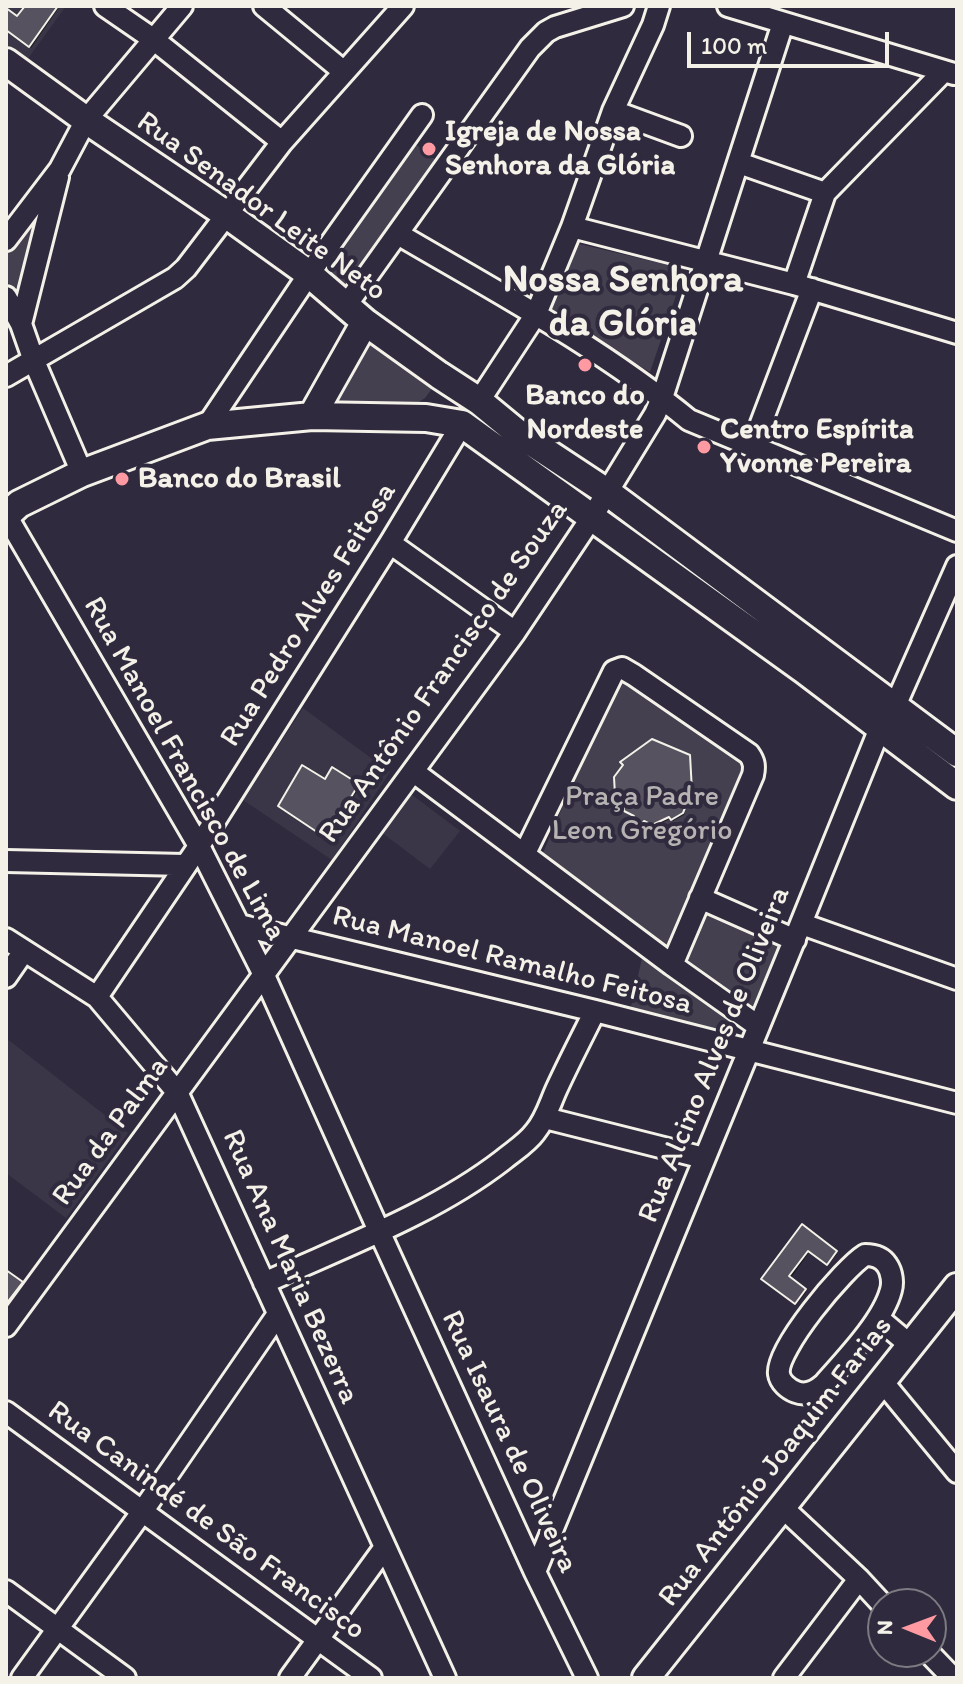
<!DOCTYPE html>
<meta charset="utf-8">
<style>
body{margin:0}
#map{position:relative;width:963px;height:1684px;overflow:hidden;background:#2f2a3d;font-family:Itim,sans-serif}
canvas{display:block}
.frame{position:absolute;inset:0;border:8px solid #f4f1e8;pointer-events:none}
.north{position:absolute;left:867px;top:1588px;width:80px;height:80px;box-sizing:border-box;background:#2f2a3d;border:2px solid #7e7a81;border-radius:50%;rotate:271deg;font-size:22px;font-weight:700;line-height:32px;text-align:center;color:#f4f1e8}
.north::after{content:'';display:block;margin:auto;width:28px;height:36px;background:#ff9aa2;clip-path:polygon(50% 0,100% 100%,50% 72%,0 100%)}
.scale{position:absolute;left:687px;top:32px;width:202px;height:36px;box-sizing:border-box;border:4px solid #f4f1e8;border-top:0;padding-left:10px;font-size:24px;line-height:28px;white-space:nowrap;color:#f4f1e8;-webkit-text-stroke:6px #2f2a3d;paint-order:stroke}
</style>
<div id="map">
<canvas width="963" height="1684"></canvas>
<div class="frame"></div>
<div class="north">N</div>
<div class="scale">100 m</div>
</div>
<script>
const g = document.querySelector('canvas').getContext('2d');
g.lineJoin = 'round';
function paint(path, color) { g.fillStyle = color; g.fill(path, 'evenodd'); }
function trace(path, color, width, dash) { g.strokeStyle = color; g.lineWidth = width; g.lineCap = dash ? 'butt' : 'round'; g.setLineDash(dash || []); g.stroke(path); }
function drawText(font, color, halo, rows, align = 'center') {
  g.font = font + ' Itim,sans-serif'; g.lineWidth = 8; g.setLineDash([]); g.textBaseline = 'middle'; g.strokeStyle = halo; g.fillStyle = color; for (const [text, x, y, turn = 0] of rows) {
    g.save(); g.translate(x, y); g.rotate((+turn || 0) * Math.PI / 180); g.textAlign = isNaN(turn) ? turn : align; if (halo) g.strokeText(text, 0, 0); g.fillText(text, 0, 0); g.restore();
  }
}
paint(new Path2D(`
 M 6,6 L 66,6 L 27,60 L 6,45 Z
 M 303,708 L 390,772 L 332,860 L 243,800 Z
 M 411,794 L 460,831 L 430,869 L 381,832 Z
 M 6,1038 L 128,1133 L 66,1218 L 6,1173 Z`), '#3b3647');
paint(new Path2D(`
 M 414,143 L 436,160 L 345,291 L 323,274 Z
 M 38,214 L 40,215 L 22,285 L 14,288 L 6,281 L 6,255 L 35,215 Z
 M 575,243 L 685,269 L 650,372 L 548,311 Z
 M 368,339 L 429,382 L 431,390 L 425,398 L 419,402 L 329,405 Z
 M 623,674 L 741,762 L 744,767 L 668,951 L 543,853 L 618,676 Z
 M 707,907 L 785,942 L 755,1018 L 685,965 Z
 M 643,954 L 728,1018 L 730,1021 L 728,1029 L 722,1032 L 630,1011 Z`), '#454050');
paint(new Path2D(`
 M 27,6 L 60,6 L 31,48 L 6,30 L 6,10 L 18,19 Z
 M 689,757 L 692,794 L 684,815 L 673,821 L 672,818 L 654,827 L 645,821 L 640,830 L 633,826 L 635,817 L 626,810 L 624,796 L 619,796 L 617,794 Z
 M 358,786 L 359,788 L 328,838 L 281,808 Z
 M 802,1227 L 837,1254 L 828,1265 L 810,1251 L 790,1279 L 806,1292 L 796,1305 L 765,1281 Z
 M 6,1273 L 22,1285 L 6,1307 Z`), '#0007');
const building = new Path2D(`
 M 25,6 L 58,6 L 29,47 L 6,30 L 6,8 L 17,16 Z
 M 652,739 L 690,755 L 692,791 L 683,813 L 671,820 L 669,817 L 652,825 L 644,821 L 639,829 L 629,824 L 634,816 L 624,811 L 622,794 L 615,795 L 614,777 L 623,765 L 620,762 Z
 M 302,765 L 325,779 L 332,767 L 359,784 L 326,838 L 278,806 Z
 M 802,1224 L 837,1251 L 827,1265 L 808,1251 L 789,1276 L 806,1289 L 795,1304 L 761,1279 Z
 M 6,1270 L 23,1282 L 6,1304 Z`);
paint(building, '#56525f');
trace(building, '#f4f1e8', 2);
const minor = new Path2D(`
 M 105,6 L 153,39 L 282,142
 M 264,6 L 343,71
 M 728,6 L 954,74
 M 613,111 L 681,136
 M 739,163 L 825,193
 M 572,227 L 794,284 L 957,333
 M 398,234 C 497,292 600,347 689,420 L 957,531
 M 6,240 L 60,169 L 86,120 L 182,6
 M 794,284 L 825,193 L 944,71
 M 6,297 L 21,324 L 34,361 L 82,473
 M 345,307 L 530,48 L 546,32 L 555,27 L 623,6
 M 21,324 L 58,177
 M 6,376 L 175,278 L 186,268 L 282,142 L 403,6
 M 479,401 L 536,314 L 572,227 L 613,111 L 653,25 L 659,6
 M 207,426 L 309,274 L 422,115
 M 752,447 L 812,289
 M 6,515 L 199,846 L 263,973 L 379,1231 L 535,1572 L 587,1678
 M 390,543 L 515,632
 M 414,772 L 672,965 L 758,1026
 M 525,853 L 614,671 L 622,668 L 634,675 L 749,754 C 754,761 755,766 753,775 L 672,965
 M 6,861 L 185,865
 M 700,898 L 795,940
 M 802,924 L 957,979
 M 239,925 L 595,1011 L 957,1103
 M 6,939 L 97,997 L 177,1092 L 445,1678
 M 6,977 L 24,951
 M 97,997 L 199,846 L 390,543 L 462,424
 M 545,1118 L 704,1158
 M 865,1255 C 874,1255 882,1257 887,1265 C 892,1272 893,1283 891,1290 C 883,1321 845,1360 824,1384 C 816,1391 806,1396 796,1392 C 788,1389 780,1382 779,1374 C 775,1350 844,1268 865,1255 Z
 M 264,1283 C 345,1246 433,1214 503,1160 C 514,1151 527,1143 535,1132 C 546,1119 550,1103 557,1088 C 569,1062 582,1037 595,1011
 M 878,1318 L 910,1345
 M 6,1326 L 515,632 L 592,517 L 655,414 L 662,398 L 783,23
 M 882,1381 L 957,1472
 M 6,1412 L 371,1678
 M 782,1507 L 859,1579 L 883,1605
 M 535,1572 C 650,1290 767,1010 880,728 L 895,706 L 957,566
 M 6,1591 L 125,1678
 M 928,1652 L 953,1678
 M 22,1678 L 142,1512 L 278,1314
 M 290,1678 L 385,1547
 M 784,1678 L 859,1579`);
const major = new Path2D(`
 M 6,62 L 86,120 L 227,215 L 309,274 L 365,322 L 439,375 L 479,401 L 519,434 L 607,492 L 957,753
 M 312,416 L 365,322
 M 6,516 L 19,504 L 82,473 L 207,426 L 312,416 L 426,418 L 462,424 L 804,670 L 957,786
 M 646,1678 L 957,1287`);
trace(minor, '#f4f1e8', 26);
trace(major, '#f4f1e8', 32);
trace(minor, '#2f2a3d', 20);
trace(major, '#2f2a3d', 26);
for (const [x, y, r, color] of [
 [429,149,8,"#ff9aa2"],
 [585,365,8,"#ff9aa2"],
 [704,447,8,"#ff9aa2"],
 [122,479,8,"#ff9aa2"]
]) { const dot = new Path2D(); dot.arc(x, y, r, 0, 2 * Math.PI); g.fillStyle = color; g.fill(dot); trace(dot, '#2f2a3d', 3); }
drawText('bold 30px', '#f4f1e8', '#2f2a3d', [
 ["Igreja de Nossa",445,132],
 ["Senhora da Glória",445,166],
 ["Banco do",585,396,"center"],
 ["Nordeste",585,430,"center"],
 ["Centro Espírita",720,430],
 ["Yvonne Pereira",720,464],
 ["Banco do Brasil",138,479]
], 'left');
drawText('30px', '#f4f1e8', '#2f2a3d', [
 ["Rua Senador Leite Neto",261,207,36],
 ["Rua Pedro Alves Feitosa",309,615,-58],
 ["Rua Antônio Francisco de Souza",444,672,-55],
 ["Rua Manoel Francisco de Lima",184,769,61],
 ["Rua Manoel Ramalho Feitosa",512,961,14],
 ["Rua Alcino Alves de Oliveira",715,1055,-68],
 ["Rua da Palma",111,1132,-54],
 ["Rua Ana Maria Bezerra",290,1267,66],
 ["Rua Isaura de Oliveira",509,1442,65],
 ["Rua Antônio Joaquim Farias",776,1462,-52],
 ["Rua Canindé de São Francisco",206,1521,36]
]);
drawText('30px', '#b7b3b3', '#2f2a3d', [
 ["Praça Padre",642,797],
 ["Leon Gregório",642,831]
]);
drawText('bold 38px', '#f4f1e8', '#2f2a3d', [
 ["Nossa Senhora",623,281],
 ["da Glória",623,325]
]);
</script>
